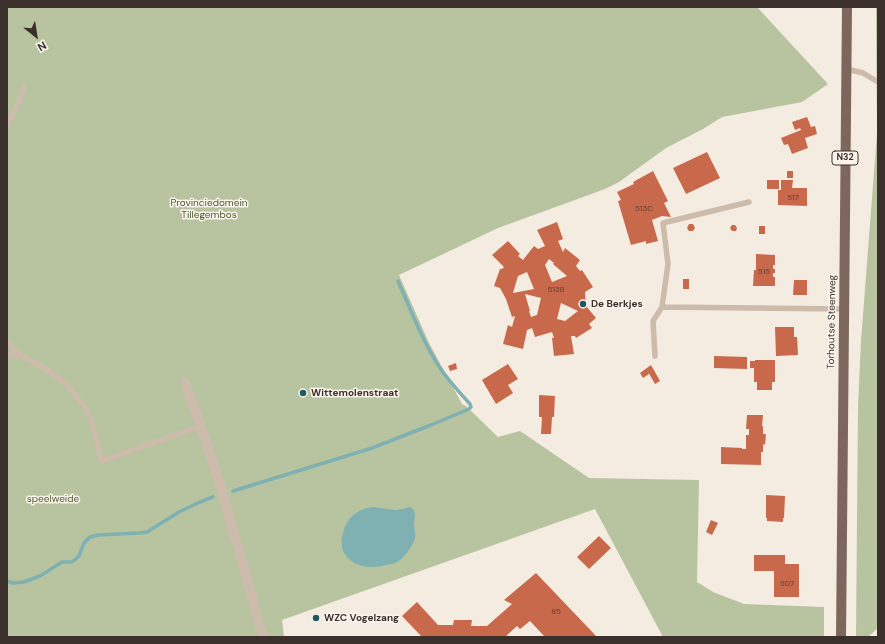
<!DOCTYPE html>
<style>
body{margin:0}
#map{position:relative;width:885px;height:644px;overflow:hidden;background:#f4ebe1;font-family:"DM Sans",sans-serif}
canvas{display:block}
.frame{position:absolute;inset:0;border:8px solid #3b302b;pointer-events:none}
.north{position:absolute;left:16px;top:16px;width:40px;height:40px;-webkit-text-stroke:3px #fbf5ee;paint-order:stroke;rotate:150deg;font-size:11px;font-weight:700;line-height:16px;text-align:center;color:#3b302b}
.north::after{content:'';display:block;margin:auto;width:14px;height:18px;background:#3b302b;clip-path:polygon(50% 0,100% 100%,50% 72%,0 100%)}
</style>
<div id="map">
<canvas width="885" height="644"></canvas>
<div class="frame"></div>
<div class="north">N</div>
</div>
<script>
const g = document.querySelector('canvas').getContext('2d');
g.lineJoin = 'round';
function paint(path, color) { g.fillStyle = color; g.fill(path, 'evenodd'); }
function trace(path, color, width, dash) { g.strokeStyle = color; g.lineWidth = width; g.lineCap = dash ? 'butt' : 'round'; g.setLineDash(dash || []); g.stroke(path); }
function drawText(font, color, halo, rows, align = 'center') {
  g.font = font + ' "DM Sans",sans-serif'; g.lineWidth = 3; g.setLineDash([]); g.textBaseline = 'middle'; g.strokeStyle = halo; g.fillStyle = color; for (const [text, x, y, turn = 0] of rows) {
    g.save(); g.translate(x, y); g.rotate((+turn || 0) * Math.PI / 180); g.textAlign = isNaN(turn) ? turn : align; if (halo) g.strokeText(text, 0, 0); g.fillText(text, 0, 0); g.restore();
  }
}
paint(new Path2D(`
 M 7,7 L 757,7 L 828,84 L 802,102 L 722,117 L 703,129 L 666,148 L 619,182 L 605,189 L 498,228 L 399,275 L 429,343 L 462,404 L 466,406 L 498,437 L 520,431 L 589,478 L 699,480 L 697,582 L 713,592 L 744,604 L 824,607 L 824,637 L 663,637 L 595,509 L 282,620 L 284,637 L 7,637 Z
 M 876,7 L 878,7 L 878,628 L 868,637 L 856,637 L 858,407 L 861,341 L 877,133 Z`), '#b8c4a0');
paint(new Path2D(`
 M 373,507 L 395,510 L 403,509 L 410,507 C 418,512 414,516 414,523 C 414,529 417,535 414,541 C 412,547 403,559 397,562 C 394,564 389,564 386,565 C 382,566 377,567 373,567 C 362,568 348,562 343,551 C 341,544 341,539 343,533 C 347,517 357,509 373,507 Z`), '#7fb0b2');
trace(new Path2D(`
 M 233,491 L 372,448 L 431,425 L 469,409 L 471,407 L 470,404 C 459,392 449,381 440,368 C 422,341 411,310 398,281
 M 7,581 L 13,583 L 24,582 L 40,576 L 62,562 L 72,562 L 79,556 L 84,543 L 90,537 L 98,535 L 139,533 L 147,532 L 179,512 L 200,502 L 213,497`), '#7fb0b2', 3.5);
paint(new Path2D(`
 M 807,117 L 811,127 L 815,126 L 817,134 L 805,138 L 808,148 L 792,154 L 788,144 L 784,145 L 781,138 L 801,130 L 800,128 L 795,130 L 792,122 Z
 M 707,152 L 720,178 L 686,194 L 673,168 Z
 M 653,171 L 668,201 L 664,203 L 671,217 L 662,216 L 652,220 L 658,241 L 646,244 L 646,241 L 631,245 L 618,201 L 621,200 L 617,192 L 634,184 L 633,182 Z
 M 787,171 L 793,171 L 793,178 L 787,178 Z
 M 767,180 L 779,180 L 779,189 L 767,189 Z
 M 781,180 L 793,180 L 792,188 L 807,188 L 807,206 L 778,205 L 778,190 L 781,190 Z
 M 557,222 L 563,239 L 558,241 L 563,252 L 565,248 L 580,260 L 576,266 L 580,271 L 582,270 L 593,287 L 585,292 L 586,306 L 596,318 L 589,324 L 592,328 L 576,338 L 575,336 L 571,336 L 574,354 L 554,356 L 552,338 L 554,338 L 552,332 L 535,337 L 532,328 L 527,330 L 523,349 L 503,344 L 508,325 L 512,327 L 515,316 L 512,317 L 506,299 L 500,288 L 494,286 L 500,269 L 502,269 L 504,267 L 492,255 L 508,241 L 520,254 L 518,256 L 523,260 L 534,246 L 538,249 L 545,246 L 537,230 ZM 549,259 L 554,263 L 553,264 L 567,276 L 552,282 L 545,265 ZM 527,272 L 534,289 L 513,293 L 518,276 ZM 525,294 L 541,298 L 537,315 L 531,317 L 529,311 L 530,311 ZM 561,303 L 578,311 L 565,321 L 557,319 Z
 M 689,224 L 693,224 L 695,228 L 693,231 L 689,231 L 687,228 Z
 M 732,225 L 735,225 L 737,228 L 736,231 L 732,231 L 730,228 Z
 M 759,226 L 765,226 L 765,234 L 759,234 Z
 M 756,254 L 775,255 L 775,265 L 773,265 L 773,269 L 775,269 L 775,273 L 773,273 L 773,277 L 775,277 L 775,286 L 753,286 L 754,270 L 756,270 Z
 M 683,279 L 689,279 L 689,289 L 683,289 Z
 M 794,280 L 807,280 L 807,295 L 793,295 Z
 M 775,327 L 794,327 L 794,337 L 797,337 L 798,355 L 776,356 Z
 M 714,356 L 747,357 L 747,369 L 714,368 Z
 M 755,360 L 775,360 L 775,382 L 772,382 L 772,390 L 757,390 L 757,382 L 754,382 L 754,368 L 750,368 L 750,361 L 755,361 Z
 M 456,363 L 457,369 L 450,371 L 448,366 Z
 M 508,364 L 518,379 L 508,385 L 513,393 L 496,404 L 482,380 Z
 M 651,365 L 660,381 L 655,384 L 647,370 L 649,374 L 643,378 L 640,373 Z
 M 539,395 L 555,396 L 554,417 L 552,417 L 551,434 L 541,434 L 542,417 L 539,417 Z
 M 747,415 L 763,415 L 762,426 L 763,426 L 763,434 L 766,434 L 765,445 L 763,444 L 763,452 L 761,452 L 761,465 L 721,464 L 721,447 L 742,448 L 742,449 L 746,449 L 746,435 L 749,435 L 749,429 L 746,429 Z
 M 766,495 L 785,496 L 784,518 L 783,518 L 783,522 L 767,521 L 767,518 L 766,518 Z
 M 711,520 L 718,523 L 712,535 L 706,532 Z
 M 599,536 L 611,548 L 589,569 L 577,557 Z
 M 754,555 L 785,555 L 785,564 L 799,564 L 799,597 L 774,597 L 774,571 L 754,571 Z
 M 536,573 L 597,637 L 545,637 L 530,621 L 520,629 L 517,626 L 505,637 L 422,637 L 402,616 L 417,602 L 438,625 L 453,625 L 454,620 L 472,620 L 471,626 L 487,626 L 512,604 L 504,600 Z`), '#c8694b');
trace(new Path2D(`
 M 847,69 L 863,73 L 878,82
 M 7,126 L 19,102 L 24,87
 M 662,307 L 668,264 L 663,223 L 749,202
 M 7,342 L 21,356
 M 7,355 L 21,356 L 48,370 L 68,386 L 85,407 L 92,422 L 102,461 L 201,426
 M 655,356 L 653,321 L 662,307 L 843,309`), '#cdbbac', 5.5);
trace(new Path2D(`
 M 185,383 C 217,465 239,552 263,637`), '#cdbbac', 10);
trace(new Path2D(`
 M 841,637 L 847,7`), '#7d675c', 10);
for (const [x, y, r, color] of [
 [583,304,4,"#1f5a5e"],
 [303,393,4,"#1f5a5e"],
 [316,618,4,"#1f5a5e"]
]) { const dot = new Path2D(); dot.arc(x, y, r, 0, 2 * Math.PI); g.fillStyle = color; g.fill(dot); trace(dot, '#fbf5ee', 1.5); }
drawText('8px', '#5e3e33', null, [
 ["517",793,198],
 ["513C",644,209],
 ["515",764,272],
 ["513B",556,290],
 ["507",787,584],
 ["85",556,612]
]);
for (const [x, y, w] of [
 [845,158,26]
]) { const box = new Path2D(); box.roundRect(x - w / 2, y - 7, w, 14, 3); g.fillStyle = '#fbf5ee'; g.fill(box); trace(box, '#3b302b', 1); }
drawText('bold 9px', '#3b302b', null, [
 ["N32",845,158]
]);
drawText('10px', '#4a5a2e', '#fbf5ee', [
 ["Provinciedomein",209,203],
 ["Tillegembos",209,215],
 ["speelweide",53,499]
]);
drawText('bold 10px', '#3b302b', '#fbf5ee', [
 ["De Berkjes",591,304],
 ["Wittemolenstraat",311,393],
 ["WZC Vogelzang",324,618]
], 'left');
drawText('10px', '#3b302b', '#fbf5ee', [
 ["Torhoutse Steenweg",832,322,-89]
]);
</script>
